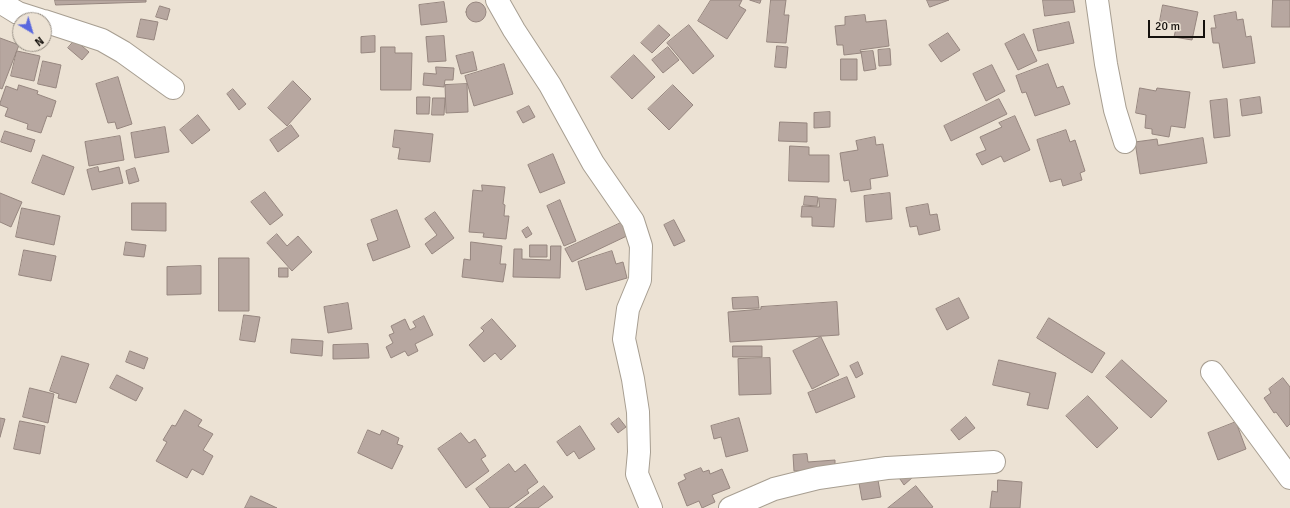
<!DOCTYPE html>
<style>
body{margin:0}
#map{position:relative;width:1290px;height:508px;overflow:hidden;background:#ece2d4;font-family:Signika,sans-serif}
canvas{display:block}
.north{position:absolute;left:12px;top:12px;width:40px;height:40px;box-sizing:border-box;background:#ece2d4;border:1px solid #968e84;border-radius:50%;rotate:142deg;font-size:11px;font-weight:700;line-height:16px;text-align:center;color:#15110d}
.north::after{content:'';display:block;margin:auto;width:14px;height:18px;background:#5967de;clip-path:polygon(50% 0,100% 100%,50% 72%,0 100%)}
.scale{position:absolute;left:1148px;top:20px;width:57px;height:18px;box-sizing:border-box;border:2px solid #15110d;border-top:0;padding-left:5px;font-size:12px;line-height:14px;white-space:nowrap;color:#15110d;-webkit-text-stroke:3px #ece2d4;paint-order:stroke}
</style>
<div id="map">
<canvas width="1290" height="508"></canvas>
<div class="north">N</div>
<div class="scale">20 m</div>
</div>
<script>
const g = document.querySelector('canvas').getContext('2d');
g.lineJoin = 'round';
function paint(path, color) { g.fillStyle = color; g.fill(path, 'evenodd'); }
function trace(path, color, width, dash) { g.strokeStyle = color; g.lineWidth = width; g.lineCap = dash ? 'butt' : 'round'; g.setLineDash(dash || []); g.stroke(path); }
const building = new Path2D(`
 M 55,0 L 146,0 L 146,2 L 56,5 Z
 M 711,0 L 742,0 L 739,6 L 746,10 L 727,39 L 698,21 Z
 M 750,0 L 761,0 L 760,3 Z
 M 771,0 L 786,0 L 784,15 L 789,15 L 786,43 L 767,42 Z
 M 927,0 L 949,0 L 930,7 Z
 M 1043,0 L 1073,0 L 1075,12 L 1045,16 Z
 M 1273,0 L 1290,0 L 1290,27 L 1272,27 Z
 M 444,2 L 447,22 L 421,25 L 419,5 Z
 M466 12a10 10 0 1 1 20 0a10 10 0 1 1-20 0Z
 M 1163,5 L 1198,12 L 1192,40 L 1174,37 L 1177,24 L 1160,21 Z
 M 160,6 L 170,9 L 167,20 L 156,17 Z
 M 1236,12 L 1237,20 L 1243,19 L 1246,37 L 1251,36 L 1255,63 L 1223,68 L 1219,43 L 1213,43 L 1211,28 L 1216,28 L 1214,16 Z
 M 865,15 L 866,22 L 886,20 L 889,46 L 860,50 L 861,53 L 844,55 L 843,45 L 837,45 L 835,26 L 845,25 L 845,17 Z
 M 141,19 L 158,22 L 154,40 L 137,37 Z
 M 1069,22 L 1074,43 L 1038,51 L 1033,30 Z
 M 659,25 L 670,35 L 652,53 L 641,43 Z
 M 689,25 L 714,56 L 693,74 L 667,43 Z
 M 948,33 L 960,50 L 941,62 L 929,45 Z
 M 1024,34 L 1037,61 L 1018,70 L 1005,44 Z
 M 375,36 L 375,52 L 361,53 L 361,37 Z
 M 444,36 L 446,61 L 428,62 L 426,37 Z
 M 0,38 L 19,45 L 2,89 L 0,88 Z
 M 75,40 L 89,52 L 82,60 L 68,48 Z
 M 777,46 L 788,47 L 786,68 L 775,67 Z
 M 381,47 L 395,47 L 395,53 L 412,53 L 411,90 L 381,90 Z
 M 668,47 L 679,60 L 663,73 L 652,60 Z
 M 890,49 L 891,65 L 879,66 L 878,50 Z
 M 17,51 L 40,56 L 34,81 L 11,76 Z
 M 873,51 L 876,69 L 864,71 L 861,52 Z
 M 473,52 L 477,70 L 461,74 L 456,56 Z
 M 634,55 L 655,77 L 632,99 L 611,77 Z
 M 841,59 L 857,59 L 857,80 L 841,80 Z
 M 43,61 L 61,65 L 56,88 L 38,84 Z
 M 504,64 L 513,94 L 474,106 L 465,76 Z
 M 1048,64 L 1057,88 L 1063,86 L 1070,104 L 1035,116 L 1026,92 L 1022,93 L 1016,76 Z
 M 992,65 L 1005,91 L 986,101 L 973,74 Z
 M 436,67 L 454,68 L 453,80 L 445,80 L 444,87 L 423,85 L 424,73 L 436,74 Z
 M 118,77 L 132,124 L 117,129 L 115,122 L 108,123 L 96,84 Z
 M 293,81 L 311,99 L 287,126 L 268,108 Z
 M 467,84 L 468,112 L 446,113 L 445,85 Z
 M 19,85 L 38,91 L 37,94 L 56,101 L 51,117 L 47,116 L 41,133 L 27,129 L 28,124 L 5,116 L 8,108 L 0,105 L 0,103 L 6,86 L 17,90 Z
 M 673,85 L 693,105 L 669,130 L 648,109 Z
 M 1140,88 L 1156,91 L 1157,88 L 1190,92 L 1185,128 L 1171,126 L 1169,137 L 1152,134 L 1152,129 L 1145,128 L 1146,115 L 1136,113 Z
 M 233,89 L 246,104 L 239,110 L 227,94 Z
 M 417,97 L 430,97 L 429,114 L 417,114 Z
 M 1260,97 L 1262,113 L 1242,116 L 1240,100 Z
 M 433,98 L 445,98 L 444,115 L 432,115 Z
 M 999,99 L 1007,114 L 951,141 L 944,126 Z
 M 1227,99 L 1230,136 L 1214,138 L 1210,101 Z
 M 529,106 L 535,117 L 523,123 L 517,112 Z
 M 830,112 L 830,127 L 814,128 L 814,113 Z
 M 198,115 L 210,130 L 192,144 L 180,130 Z
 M 1015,116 L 1030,150 L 1004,162 L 1001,156 L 982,165 L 976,154 L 986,150 L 980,137 L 1002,127 L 999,123 Z
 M 780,122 L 807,123 L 807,142 L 779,141 Z
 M 291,125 L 299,136 L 278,152 L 270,140 Z
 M 165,127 L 169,152 L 135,158 L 131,133 Z
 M 395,130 L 433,134 L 430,162 L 398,159 L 400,148 L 393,147 Z
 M 1066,130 L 1070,142 L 1075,140 L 1085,171 L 1080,173 L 1082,180 L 1063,186 L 1061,179 L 1050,182 L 1037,140 Z
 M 5,131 L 35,140 L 31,152 L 1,142 Z
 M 120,136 L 124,160 L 89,166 L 85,142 Z
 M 875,137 L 876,145 L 883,144 L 888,176 L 870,179 L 871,189 L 851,192 L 849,180 L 844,181 L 840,153 L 858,150 L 856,141 Z
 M 1203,138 L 1207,163 L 1140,174 L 1135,142 L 1157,139 L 1158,145 Z
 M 790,146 L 809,147 L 809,155 L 829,155 L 829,182 L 789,181 Z
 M 553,154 L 565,183 L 540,193 L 528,165 Z
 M 43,155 L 74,167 L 64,195 L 32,183 Z
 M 98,167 L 99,172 L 119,167 L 123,183 L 92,190 L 87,170 Z
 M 135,168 L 139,181 L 129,184 L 126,171 Z
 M 482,185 L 505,187 L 503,204 L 505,205 L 504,216 L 509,216 L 506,239 L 483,237 L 484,233 L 469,232 L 473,190 L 482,191 Z
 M 265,192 L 283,215 L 270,225 L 251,202 Z
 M 0,193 L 22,202 L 11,227 L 0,222 Z
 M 890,193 L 892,219 L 866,222 L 864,196 Z
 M 805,196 L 818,197 L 817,206 L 804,205 Z
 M 819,198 L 836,199 L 834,227 L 812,226 L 812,217 L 801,217 L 802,206 L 819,207 Z
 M 560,200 L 576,241 L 564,246 L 547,206 Z
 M 132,203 L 166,203 L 166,231 L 132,230 Z
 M 928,204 L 930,215 L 937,214 L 940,230 L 919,235 L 917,226 L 910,227 L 906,208 Z
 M 22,208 L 60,216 L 54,245 L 16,237 Z
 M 397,210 L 410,247 L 373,261 L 367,244 L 378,240 L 371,220 Z
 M 435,212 L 454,238 L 432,254 L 425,244 L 437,235 L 425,219 Z
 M 674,220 L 685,241 L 674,246 L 664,225 Z
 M 625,221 L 631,234 L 572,262 L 565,249 Z
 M 528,227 L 532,234 L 526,238 L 522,231 Z
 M 277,234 L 287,246 L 298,236 L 312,252 L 292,271 L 267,243 Z
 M 126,242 L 146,245 L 144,257 L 124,255 Z
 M 471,242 L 502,246 L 500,264 L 506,264 L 503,282 L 462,277 L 464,259 L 470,260 Z
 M 530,245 L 547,245 L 547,257 L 530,257 Z
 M 551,246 L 561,246 L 560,278 L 513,277 L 514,249 L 522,249 L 522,259 L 550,260 Z
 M 24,250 L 56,256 L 51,281 L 19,275 Z
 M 612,251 L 616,264 L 623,262 L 627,278 L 586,290 L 578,262 Z
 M 219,258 L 249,258 L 249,311 L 219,311 Z
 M 201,266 L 201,294 L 167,295 L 167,267 Z
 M 279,268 L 288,268 L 288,277 L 279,277 Z
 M 758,297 L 759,308 L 733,309 L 732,298 Z
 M 959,298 L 969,318 L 947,330 L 936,309 Z
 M 837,302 L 839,335 L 730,342 L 728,312 L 761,309 L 761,307 Z
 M 348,303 L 352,329 L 328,333 L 324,307 Z
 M 244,315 L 260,317 L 255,342 L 240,340 Z
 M 424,316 L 433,335 L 415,344 L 418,351 L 408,356 L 405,351 L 391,358 L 386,347 L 393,343 L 389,335 L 394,333 L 391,326 L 405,319 L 410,330 L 416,327 L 413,322 Z
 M 1049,318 L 1105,353 L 1092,373 L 1037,338 Z
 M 492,319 L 516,346 L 501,360 L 495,353 L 484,362 L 469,345 L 484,331 L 481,328 Z
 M 821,337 L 839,375 L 812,389 L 793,351 Z
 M 292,339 L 323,341 L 322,356 L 291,353 Z
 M 368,344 L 369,358 L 333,359 L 333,345 Z
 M 733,346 L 762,346 L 762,357 L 733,357 Z
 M 130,351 L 148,358 L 144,369 L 126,362 Z
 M 62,356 L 89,364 L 76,403 L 58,398 L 59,394 L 50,391 Z
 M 770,358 L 771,394 L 739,395 L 738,359 Z
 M 999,360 L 1056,373 L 1048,409 L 1027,405 L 1030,393 L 993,385 Z
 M 1122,360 L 1167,401 L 1151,418 L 1106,377 Z
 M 858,362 L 863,374 L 856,378 L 850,366 Z
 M 117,375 L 143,388 L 136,401 L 110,388 Z
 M 847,377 L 855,397 L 816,413 L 808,393 Z
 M 1283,378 L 1290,387 L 1290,424 L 1287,427 L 1276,412 L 1274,413 L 1264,398 L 1271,393 L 1269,389 Z
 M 30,388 L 54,394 L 48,423 L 23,417 Z
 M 1088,396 L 1118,428 L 1097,448 L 1066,416 Z
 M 185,410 L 202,420 L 198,426 L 213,434 L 203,450 L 213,456 L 203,475 L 192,469 L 187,478 L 156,461 L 167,442 L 163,440 L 172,425 L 175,426 Z
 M 966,417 L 975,428 L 959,440 L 951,430 Z
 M 0,418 L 5,419 L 0,437 Z
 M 619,418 L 626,427 L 618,433 L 611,424 Z
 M 739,418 L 748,451 L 726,457 L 721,437 L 714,439 L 711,426 Z
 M 20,421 L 45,426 L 40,454 L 14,449 Z
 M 1236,422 L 1246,449 L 1218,460 L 1208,433 Z
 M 580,426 L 595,449 L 579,459 L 574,451 L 567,456 L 557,442 Z
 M 368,430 L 380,435 L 382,430 L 399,438 L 397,444 L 403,446 L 392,469 L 358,453 Z
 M 461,433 L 469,443 L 475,439 L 486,456 L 481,459 L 489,471 L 466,488 L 438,449 Z
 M 807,454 L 808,462 L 835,460 L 835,468 L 794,471 L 793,455 Z
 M 509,464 L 515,472 L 525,464 L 538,482 L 527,490 L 529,493 L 508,508 L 490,508 L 476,489 Z
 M 701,468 L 703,472 L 709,470 L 710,474 L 722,469 L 730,488 L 712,495 L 715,502 L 702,508 L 699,501 L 687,506 L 678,483 L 686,479 L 684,475 Z
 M 908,472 L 913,477 L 904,485 L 900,479 Z
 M 878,480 L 881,497 L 862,500 L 859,483 Z
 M 998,480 L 1022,482 L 1020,508 L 990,508 L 992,491 L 997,492 Z
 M 544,486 L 553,497 L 538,508 L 515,508 Z
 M 916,486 L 933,507 L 931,508 L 888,508 Z
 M 251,496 L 277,508 L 245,508 Z`);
paint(building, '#b7a7a0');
trace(building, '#96867f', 1);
const minor = new Path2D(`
 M 497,0 L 514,30 L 550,85 L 593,163 L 633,221 L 641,246 L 640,280 L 628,309 L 624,339 L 633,379 L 638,412 L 639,452 L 637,474 L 651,508
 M 1097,0 L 1106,64 L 1115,110 L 1125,142
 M 0,2 L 18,13 L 40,20
 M 44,21 L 102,40 L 123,52 L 173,88
 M 1212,372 L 1290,478
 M 730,508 L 774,489 L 818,478 L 887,468 L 994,462`);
trace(minor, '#a79e91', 24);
trace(minor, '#fff', 22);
</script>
